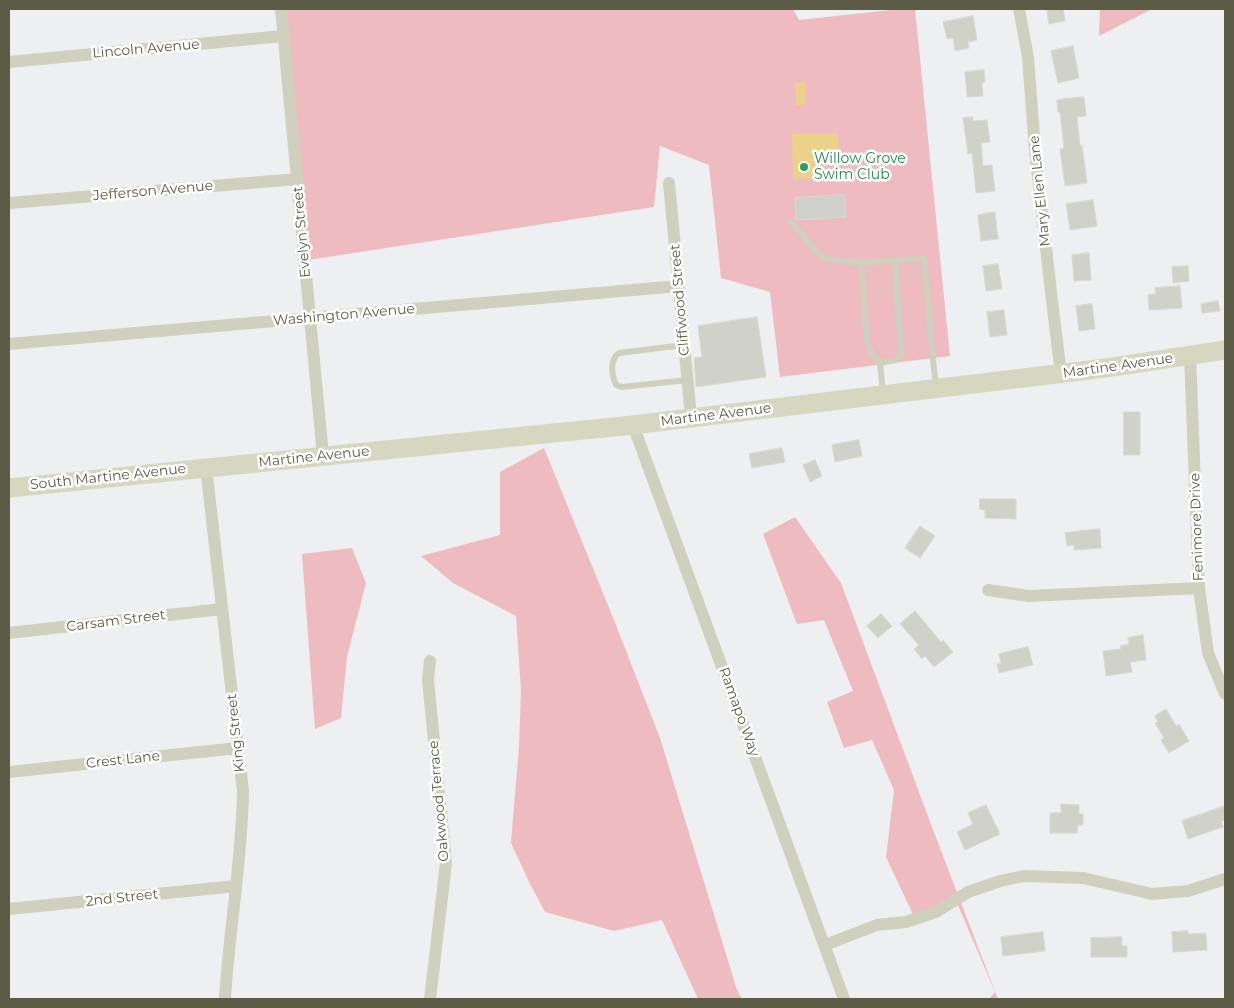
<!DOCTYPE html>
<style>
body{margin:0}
#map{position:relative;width:1234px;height:1008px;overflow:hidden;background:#eeeff0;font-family:Montserrat,sans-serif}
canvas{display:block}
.frame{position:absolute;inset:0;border:10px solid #5b5b46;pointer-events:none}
</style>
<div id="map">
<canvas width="1234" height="1008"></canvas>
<div class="frame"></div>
</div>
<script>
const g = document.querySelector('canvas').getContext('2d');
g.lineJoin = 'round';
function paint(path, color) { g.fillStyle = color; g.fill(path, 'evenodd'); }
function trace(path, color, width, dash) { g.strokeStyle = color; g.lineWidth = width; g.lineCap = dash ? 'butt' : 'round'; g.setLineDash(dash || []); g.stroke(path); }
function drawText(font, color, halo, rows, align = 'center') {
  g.font = font + ' Montserrat,sans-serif'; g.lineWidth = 5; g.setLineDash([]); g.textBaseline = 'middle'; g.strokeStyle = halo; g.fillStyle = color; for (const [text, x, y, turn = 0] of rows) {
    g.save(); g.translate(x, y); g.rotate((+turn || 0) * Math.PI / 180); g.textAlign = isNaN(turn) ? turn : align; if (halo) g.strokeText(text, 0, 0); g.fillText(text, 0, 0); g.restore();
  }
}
paint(new Path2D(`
 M 282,9 L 793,9 L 799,20 L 900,9 L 915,9 L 950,356 L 780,377 L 770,292 L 721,278 L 709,165 L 660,146 L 654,207 L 308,260 Z
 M 1100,9 L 1152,9 L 1099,36 Z
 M 544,448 L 616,625 L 660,738 L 737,990 L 742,999 L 698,999 L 662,920 L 614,931 L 545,912 L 530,884 L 511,843 L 519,746 L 521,691 L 516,616 L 453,583 L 421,556 L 500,535 L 500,472 Z
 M 795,517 L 841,583 L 935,835 L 998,999 L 989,999 L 995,992 L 957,903 L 916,921 L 886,857 L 894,790 L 872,740 L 844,748 L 827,702 L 853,691 L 824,620 L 797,624 L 763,534 Z
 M 352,548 L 366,583 L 347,657 L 341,718 L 315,729 L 302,554 Z`), '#eebcc0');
paint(new Path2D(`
 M 805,82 L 806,105 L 796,105 L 795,83 Z
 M 838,133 L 838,154 L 816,156 L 816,178 L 793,179 L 792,134 Z`), '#ebd189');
const building = new Path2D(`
 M 1047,9 L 1063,9 L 1065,21 L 1049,24 Z
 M 973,16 L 977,40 L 968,42 L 969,48 L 955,51 L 953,38 L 947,39 L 943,22 Z
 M 1073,46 L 1079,78 L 1058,83 L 1051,51 Z
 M 984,70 L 985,82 L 982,83 L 983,96 L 967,97 L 965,72 Z
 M 1084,97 L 1086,116 L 1077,117 L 1080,146 L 1082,145 L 1087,183 L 1065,186 L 1060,149 L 1064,148 L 1060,112 L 1058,112 L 1057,100 Z
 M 973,117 L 973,121 L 987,120 L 990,142 L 981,143 L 983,166 L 992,165 L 995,191 L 976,193 L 972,153 L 968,154 L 963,118 Z
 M 845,195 L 846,217 L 796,220 L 795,198 Z
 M 1093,200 L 1097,226 L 1070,230 L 1066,204 Z
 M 995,212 L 998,239 L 981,241 L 978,215 Z
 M 1089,253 L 1091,280 L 1074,281 L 1072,255 Z
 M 998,264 L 1002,289 L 986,291 L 983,266 Z
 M 1188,266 L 1189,281 L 1173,283 L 1172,267 Z
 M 1180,286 L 1182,308 L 1149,310 L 1148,295 L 1156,294 L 1155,288 Z
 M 1218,301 L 1220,311 L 1202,313 L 1201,304 Z
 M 1092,304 L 1095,329 L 1079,331 L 1076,306 Z
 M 1004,310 L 1007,335 L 990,337 L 987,312 Z
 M 757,317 L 766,377 L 696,387 L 694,358 L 702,357 L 698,326 Z
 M 1124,412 L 1140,412 L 1140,455 L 1124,455 Z
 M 859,440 L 862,456 L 835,462 L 832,445 Z
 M 782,448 L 785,462 L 752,468 L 749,454 Z
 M 815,460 L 822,476 L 810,482 L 803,465 Z
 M 980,499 L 1016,499 L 1016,519 L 985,518 L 985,510 L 980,509 Z
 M 920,526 L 935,536 L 920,558 L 905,548 Z
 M 1100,529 L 1101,548 L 1074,550 L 1074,545 L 1067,546 L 1065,533 Z
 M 915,611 L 941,642 L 943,640 L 953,652 L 934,667 L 925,656 L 922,659 L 914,649 L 919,645 L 900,624 Z
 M 881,614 L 892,626 L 878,638 L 867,626 Z
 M 1143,635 L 1146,660 L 1130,662 L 1132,672 L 1106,676 L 1103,651 L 1121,649 L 1120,646 L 1129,644 L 1128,638 Z
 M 1028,647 L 1033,665 L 999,673 L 997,664 L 1001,663 L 999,654 Z
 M 1166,709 L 1176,726 L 1179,724 L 1189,741 L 1169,753 L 1161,740 L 1164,738 L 1155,723 L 1158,722 L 1155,716 Z
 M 1061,804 L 1079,805 L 1079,814 L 1083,814 L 1083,825 L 1078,825 L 1077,833 L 1050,833 L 1050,813 L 1061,813 Z
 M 986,805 L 1000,834 L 965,850 L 957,832 L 973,824 L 968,813 Z
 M 1225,806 L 1225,820 L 1221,821 L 1223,827 L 1188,839 L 1182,821 Z
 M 1188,931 L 1188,934 L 1206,933 L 1207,950 L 1173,952 L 1172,932 Z
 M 1043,932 L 1045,951 L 1003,956 L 1001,937 Z
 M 1122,937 L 1122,946 L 1127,946 L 1127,957 L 1091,957 L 1091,938 Z`);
paint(building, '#d0d2ca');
trace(building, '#d7d9d2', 1);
trace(new Path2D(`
 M 791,222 L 820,255 L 827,259 L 861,263
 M 684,345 L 619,353 C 609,360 612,375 616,385 L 622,387 L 687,380
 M 880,363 L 896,360 L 901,352 L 895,260
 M 883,393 L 880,363 L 871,352 L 867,341 L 861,263 L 924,258 L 933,360 L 936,386`), '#d0d0be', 6);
trace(new Path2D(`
 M 281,9 L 323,456
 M 1019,9 L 1028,57 L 1035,150 L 1052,301 L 1061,374
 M 9,62 L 283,36
 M 669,183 L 691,417
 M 9,203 L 297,179
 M 9,344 L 679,286
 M 1190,355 L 1199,588 L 1208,653 L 1225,694
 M 633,425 L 844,999
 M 206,467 L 243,791 C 242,861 229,930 225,999
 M 988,590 L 1029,596 L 1199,588
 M 9,633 L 222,609
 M 430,661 L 428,680 L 446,863 L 430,999
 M 9,772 L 238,748
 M 9,909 L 236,886
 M 825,945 L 877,925 L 906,922 L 936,912 L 968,892 L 1000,881 L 1024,876 L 1083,878 L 1152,894 L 1188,891 L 1225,879`), '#d0d0be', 12);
trace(new Path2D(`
 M 9,488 L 633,425 L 1106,368 L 1225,350`), '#d6d7c0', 19);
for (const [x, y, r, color] of [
 [804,167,5,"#2e9e5b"]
]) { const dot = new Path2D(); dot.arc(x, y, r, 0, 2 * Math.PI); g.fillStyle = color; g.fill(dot); trace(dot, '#fff', 2); }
drawText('14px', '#5b5b46', '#fff', [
 ["Lincoln Avenue",146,49,-5],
 ["Jefferson Avenue",153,191,-5],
 ["Mary Ellen Lane",1040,191,-96],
 ["Evelyn Street",302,232,-95],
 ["Cliffwood Street",680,300,-95],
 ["Washington Avenue",344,315,-5],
 ["Martine Avenue",1118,366,-8],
 ["Martine Avenue",716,415,-7],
 ["Martine Avenue",314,457,-6],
 ["South Martine Avenue",108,477,-6],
 ["Fenimore Drive",1197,527,-92],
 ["Carsam Street",116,621,-7],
 ["Ramapo Way",739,712,70],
 ["King Street",236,733,-96],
 ["Crest Lane",123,760,-6],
 ["Oakwood Terrace",439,801,-95],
 ["2nd Street",122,898,-6]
]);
drawText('14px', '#27864d', '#fff', [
 ["Willow Grove",814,159],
 ["Swim Club",814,175]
], 'left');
</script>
